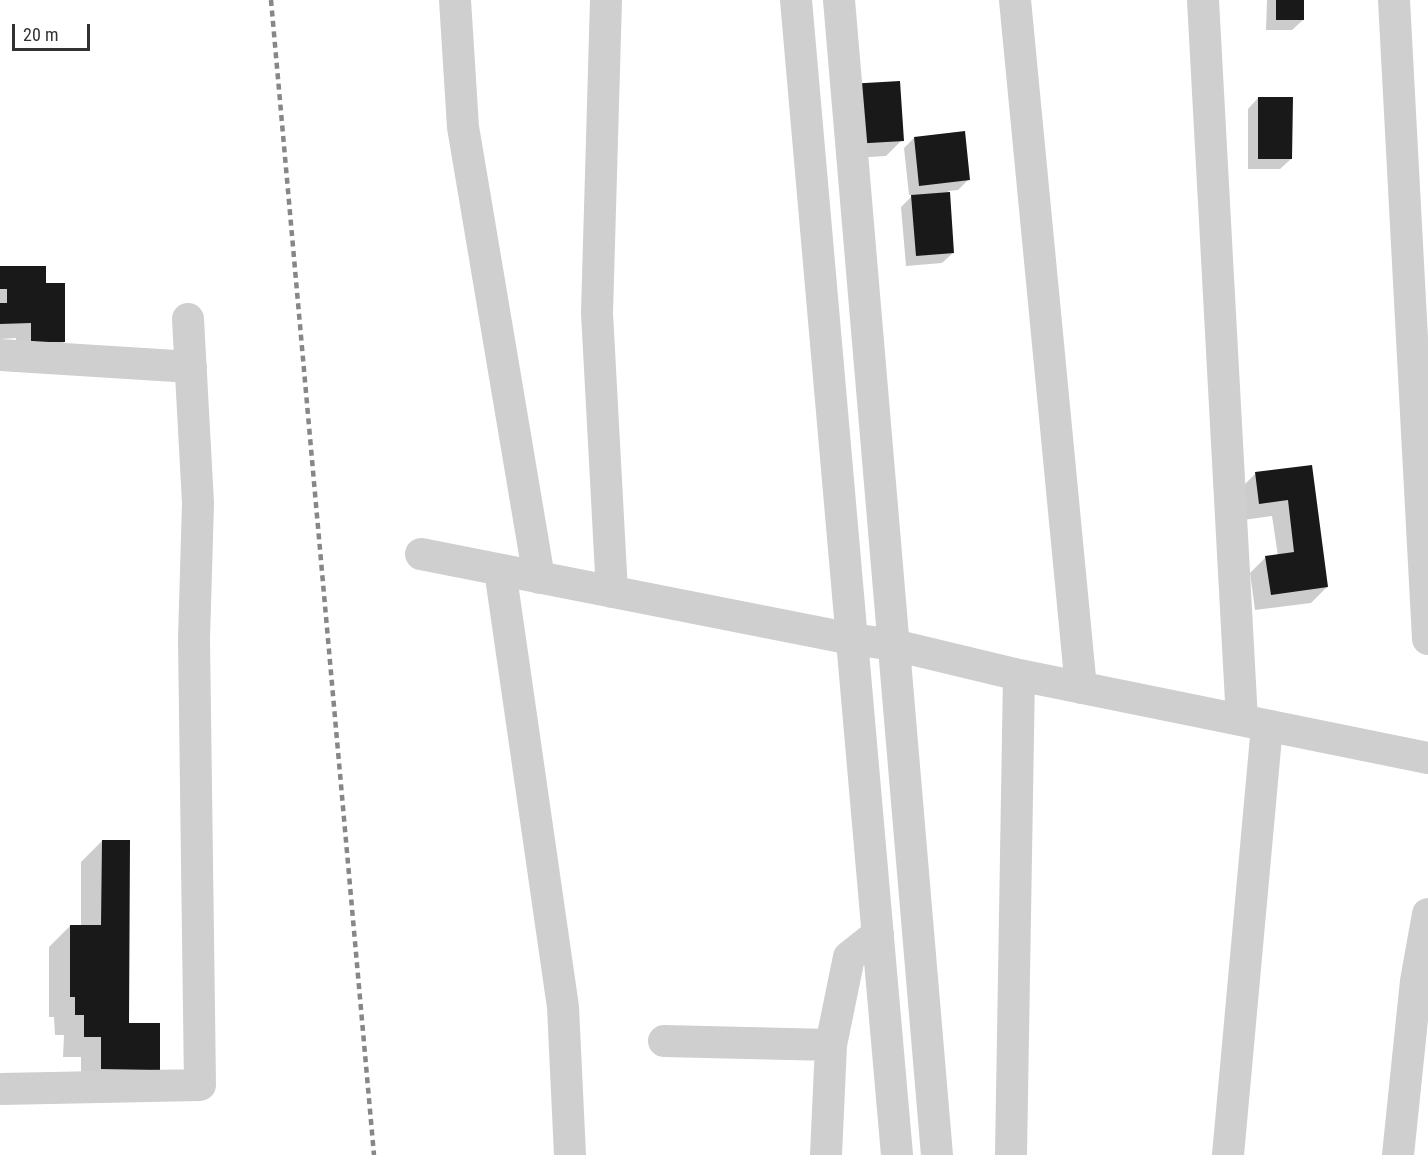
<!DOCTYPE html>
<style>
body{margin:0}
#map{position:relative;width:1428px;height:1155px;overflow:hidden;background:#fff;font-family:"Roboto Condensed",sans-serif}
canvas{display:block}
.scale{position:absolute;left:12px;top:24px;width:78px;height:27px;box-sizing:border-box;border:3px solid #323232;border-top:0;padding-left:8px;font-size:18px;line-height:21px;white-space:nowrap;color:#323232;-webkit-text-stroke:4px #fff;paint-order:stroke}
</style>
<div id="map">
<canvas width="1428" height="1155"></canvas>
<div class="scale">20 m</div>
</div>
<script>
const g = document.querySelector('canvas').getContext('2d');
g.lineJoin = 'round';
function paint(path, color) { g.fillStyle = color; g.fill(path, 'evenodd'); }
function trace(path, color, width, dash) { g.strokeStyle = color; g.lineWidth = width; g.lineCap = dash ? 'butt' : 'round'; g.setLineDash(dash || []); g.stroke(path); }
paint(new Path2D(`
 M 1267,0 L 1303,0 L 1303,20 L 1292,30 L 1266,30 Z
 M 1258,98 L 1291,159 L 1280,169 L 1248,169 L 1248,109 Z
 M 833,102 L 902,140 L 886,156 L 837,159 Z
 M 914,138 L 968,180 L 958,190 L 948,191 L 953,253 L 942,263 L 906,266 L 901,207 L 913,195 L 909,195 L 904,148 Z
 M 0,267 L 44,285 L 64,342 L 48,358 L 15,358 L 16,338 L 0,339 Z
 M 1311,467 L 1327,587 L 1311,603 L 1255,610 L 1250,573 L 1266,557 L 1278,556 L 1272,516 L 1243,520 L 1239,490 L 1255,474 Z
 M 102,841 L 128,1024 L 159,1069 L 138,1090 L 81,1090 L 81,1057 L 63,1057 L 64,1035 L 55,1035 L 54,1017 L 49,1017 L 49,947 L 70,926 L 81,926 L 81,862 Z`), '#0003');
paint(new Path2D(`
 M 1276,0 L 1304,0 L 1304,20 L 1276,20 Z
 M 900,81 L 904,141 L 852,144 L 848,84 Z
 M 1258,97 L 1293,97 L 1292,159 L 1258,159 Z
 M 965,131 L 970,180 L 919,186 L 914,137 Z
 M 950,192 L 954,253 L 916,256 L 911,195 Z
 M 0,266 L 46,266 L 46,283 L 65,283 L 65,342 L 31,342 L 31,323 L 0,324 L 0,303 L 7,303 L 7,289 L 0,289 Z
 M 1312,465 L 1328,587 L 1271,595 L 1265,556 L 1294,552 L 1288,500 L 1259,504 L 1255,472 Z
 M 102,840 L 130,840 L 129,1023 L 160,1023 L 160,1070 L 101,1069 L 101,1037 L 84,1037 L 84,1015 L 75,1015 L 75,997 L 70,997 L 70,925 L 101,925 Z`), '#191919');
trace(new Path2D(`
 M 455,0 L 463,127 L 539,578
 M 606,0 L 597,313 L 612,592
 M 796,0 L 897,1155
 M 839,0 L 937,1155
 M 1015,0 L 1081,688
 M 1203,0 L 1242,720
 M 1394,0 L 1428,639
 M 0,355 L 191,367
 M 421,554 L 852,639 L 894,645 L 1019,675 L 1428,758
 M 500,570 L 563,1007 L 570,1155
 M 664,1041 L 831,1045
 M 0,1089 L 200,1085 L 194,639 L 198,503 L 188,319
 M 826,1155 L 831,1045 L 849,957 L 878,934
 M 1011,1155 L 1019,675
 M 1228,1155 L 1267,726
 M 1398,1155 L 1416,981 L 1428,914`), '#cfcfcf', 32);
trace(new Path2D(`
 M 271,0 L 374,1155`), '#878787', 4.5, [6, 4.5]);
</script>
